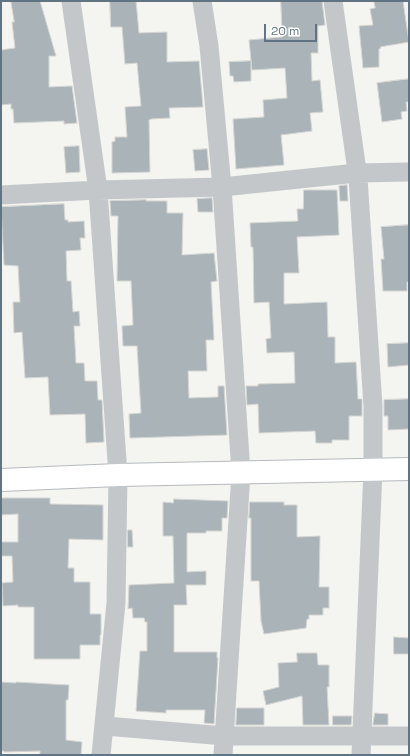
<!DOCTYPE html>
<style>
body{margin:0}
#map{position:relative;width:410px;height:756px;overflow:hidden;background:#f4f4f0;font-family:"Space Grotesk",sans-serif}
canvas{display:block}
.frame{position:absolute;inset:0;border:2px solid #617483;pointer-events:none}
.scale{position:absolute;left:264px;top:24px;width:53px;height:18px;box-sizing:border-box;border:2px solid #617483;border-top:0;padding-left:5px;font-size:12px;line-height:14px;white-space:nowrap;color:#617483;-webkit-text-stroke:3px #fff;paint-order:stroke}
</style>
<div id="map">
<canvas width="410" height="756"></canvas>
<div class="frame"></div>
<div class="scale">20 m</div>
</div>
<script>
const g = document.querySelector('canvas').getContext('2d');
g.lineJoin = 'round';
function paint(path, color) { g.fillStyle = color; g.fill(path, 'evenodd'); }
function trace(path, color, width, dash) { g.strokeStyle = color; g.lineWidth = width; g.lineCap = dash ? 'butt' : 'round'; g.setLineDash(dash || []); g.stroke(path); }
const building = new Path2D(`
 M 11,1 L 40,1 L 56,56 L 49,56 L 49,87 L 72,86 L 77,123 L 64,124 L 64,121 L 14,123 L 13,109 L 11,109 L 11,104 L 1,105 L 1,50 L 15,48 L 12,22 L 14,22 Z
 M 110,1 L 136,1 L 139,33 L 167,32 L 167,62 L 199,61 L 203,107 L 169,108 L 170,118 L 151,119 L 149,120 L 150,172 L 112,173 L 112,142 L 115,141 L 115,137 L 127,137 L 125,107 L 141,106 L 137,63 L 125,64 L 122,27 L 111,27 Z
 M 281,1 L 322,1 L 325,25 L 318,26 L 318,53 L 311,53 L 312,81 L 320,80 L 323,112 L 310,113 L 312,131 L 281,135 L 284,165 L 236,169 L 233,119 L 264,117 L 263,100 L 287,98 L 285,68 L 252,70 L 249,40 L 282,37 Z
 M 374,1 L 403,1 L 409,42 L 380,47 L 381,48 L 379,49 L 379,67 L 363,68 L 359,26 L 373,25 L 370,9 L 375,8 Z
 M 251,61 L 251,81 L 234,82 L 233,76 L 230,76 L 229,62 Z
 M 409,79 L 409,102 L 406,102 L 407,111 L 401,112 L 402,119 L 382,122 L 377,83 Z
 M 79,146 L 80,172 L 66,173 L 64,147 Z
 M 207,149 L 209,170 L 195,171 L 193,150 Z
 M 347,185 L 348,201 L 340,201 L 339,186 Z
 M 304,190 L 337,190 L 339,235 L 297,237 L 299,273 L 284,273 L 284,304 L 327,302 L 328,337 L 335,337 L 335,363 L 356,362 L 358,399 L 362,399 L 362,416 L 349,416 L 349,440 L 332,440 L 332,443 L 316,443 L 315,431 L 259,433 L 258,404 L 247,405 L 246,386 L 258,386 L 258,384 L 295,383 L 294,352 L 267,353 L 266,339 L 271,338 L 269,302 L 254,303 L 253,247 L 251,247 L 250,223 L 298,221 L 297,209 L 303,209 Z
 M 212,198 L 213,212 L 198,212 L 197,199 Z
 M 146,200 L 146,201 L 167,201 L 167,213 L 183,213 L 182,255 L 214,253 L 217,281 L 211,282 L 214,340 L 206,340 L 207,371 L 188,371 L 189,398 L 218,397 L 218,386 L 224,386 L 227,435 L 130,438 L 129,414 L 141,413 L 137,346 L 123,346 L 122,326 L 133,325 L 131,281 L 117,281 L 118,216 L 111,216 L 110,201 Z
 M 64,204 L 65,220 L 68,220 L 68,222 L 84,221 L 85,238 L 80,238 L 81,250 L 66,251 L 67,281 L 71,281 L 73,312 L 79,311 L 80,326 L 74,326 L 76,363 L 84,363 L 85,381 L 97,381 L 98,400 L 102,400 L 104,442 L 86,443 L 85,414 L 50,415 L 48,377 L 25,378 L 22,332 L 14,333 L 13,302 L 20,302 L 18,266 L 4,265 L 1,207 Z
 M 409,225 L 409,282 L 407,282 L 407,291 L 383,291 L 381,259 L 384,259 L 381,227 Z
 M 409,343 L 409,365 L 388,367 L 387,344 Z
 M 409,399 L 409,429 L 388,430 L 388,416 L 384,416 L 384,400 Z
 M 1,498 L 50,498 L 50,504 L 103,505 L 103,540 L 69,539 L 68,568 L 74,568 L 74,582 L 90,582 L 90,614 L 101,614 L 101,635 L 100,635 L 100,645 L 80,645 L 80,659 L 34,659 L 34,607 L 18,607 L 18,605 L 3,606 L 2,583 L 13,582 L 12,556 L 1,556 L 1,542 L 18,542 L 18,514 L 1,515 Z
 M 174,499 L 228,501 L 227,518 L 222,518 L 222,531 L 206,531 L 206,533 L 187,533 L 187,572 L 206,571 L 206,585 L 186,585 L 187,605 L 174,605 L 174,652 L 217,652 L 217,658 L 218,658 L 214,724 L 204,723 L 205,710 L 166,710 L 166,713 L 136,711 L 140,651 L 147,651 L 147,622 L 145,622 L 144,618 L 133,618 L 132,608 L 128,609 L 129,585 L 174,583 L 173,536 L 163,536 L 163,502 L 173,503 Z
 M 250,502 L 284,502 L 284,505 L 297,505 L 297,537 L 320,536 L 319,587 L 329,587 L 329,608 L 323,608 L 323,615 L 309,615 L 309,619 L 307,619 L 306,628 L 264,634 L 261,621 L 259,581 L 251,581 L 251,518 L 249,518 Z
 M 128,530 L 132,530 L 133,547 L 128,547 Z
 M 394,637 L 409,638 L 409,654 L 394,654 Z
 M 297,653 L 317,653 L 318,665 L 329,665 L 329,687 L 327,687 L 329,725 L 303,725 L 302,696 L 266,705 L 263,691 L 279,687 L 278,663 L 297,662 Z
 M 1,682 L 16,683 L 16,682 L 69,685 L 68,700 L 66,700 L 66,740 L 82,742 L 81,755 L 40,755 L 40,751 L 4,752 L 4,751 L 1,751 Z
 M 237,708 L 264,708 L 264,725 L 236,725 Z
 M 375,713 L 388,714 L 388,725 L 373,725 Z
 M 333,716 L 352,716 L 351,725 L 333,725 Z`);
paint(building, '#aab3b8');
trace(building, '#d5d5d3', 1);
const major = new Path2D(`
 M 1,480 L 118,475 L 409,469`);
trace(major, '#b6babe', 24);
trace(new Path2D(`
 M 71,1 L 98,190 L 118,475 L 116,603 L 101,755
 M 202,1 L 209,46 L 222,187 L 241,473 L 223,755
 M 333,1 L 358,178 L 373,406 L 373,470 L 361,755
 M 1,195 L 98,190 L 222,187 L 357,173 L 409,172
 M 105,726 L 225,736 L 409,736`), '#c3c7ca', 19);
trace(major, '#fff', 22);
</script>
